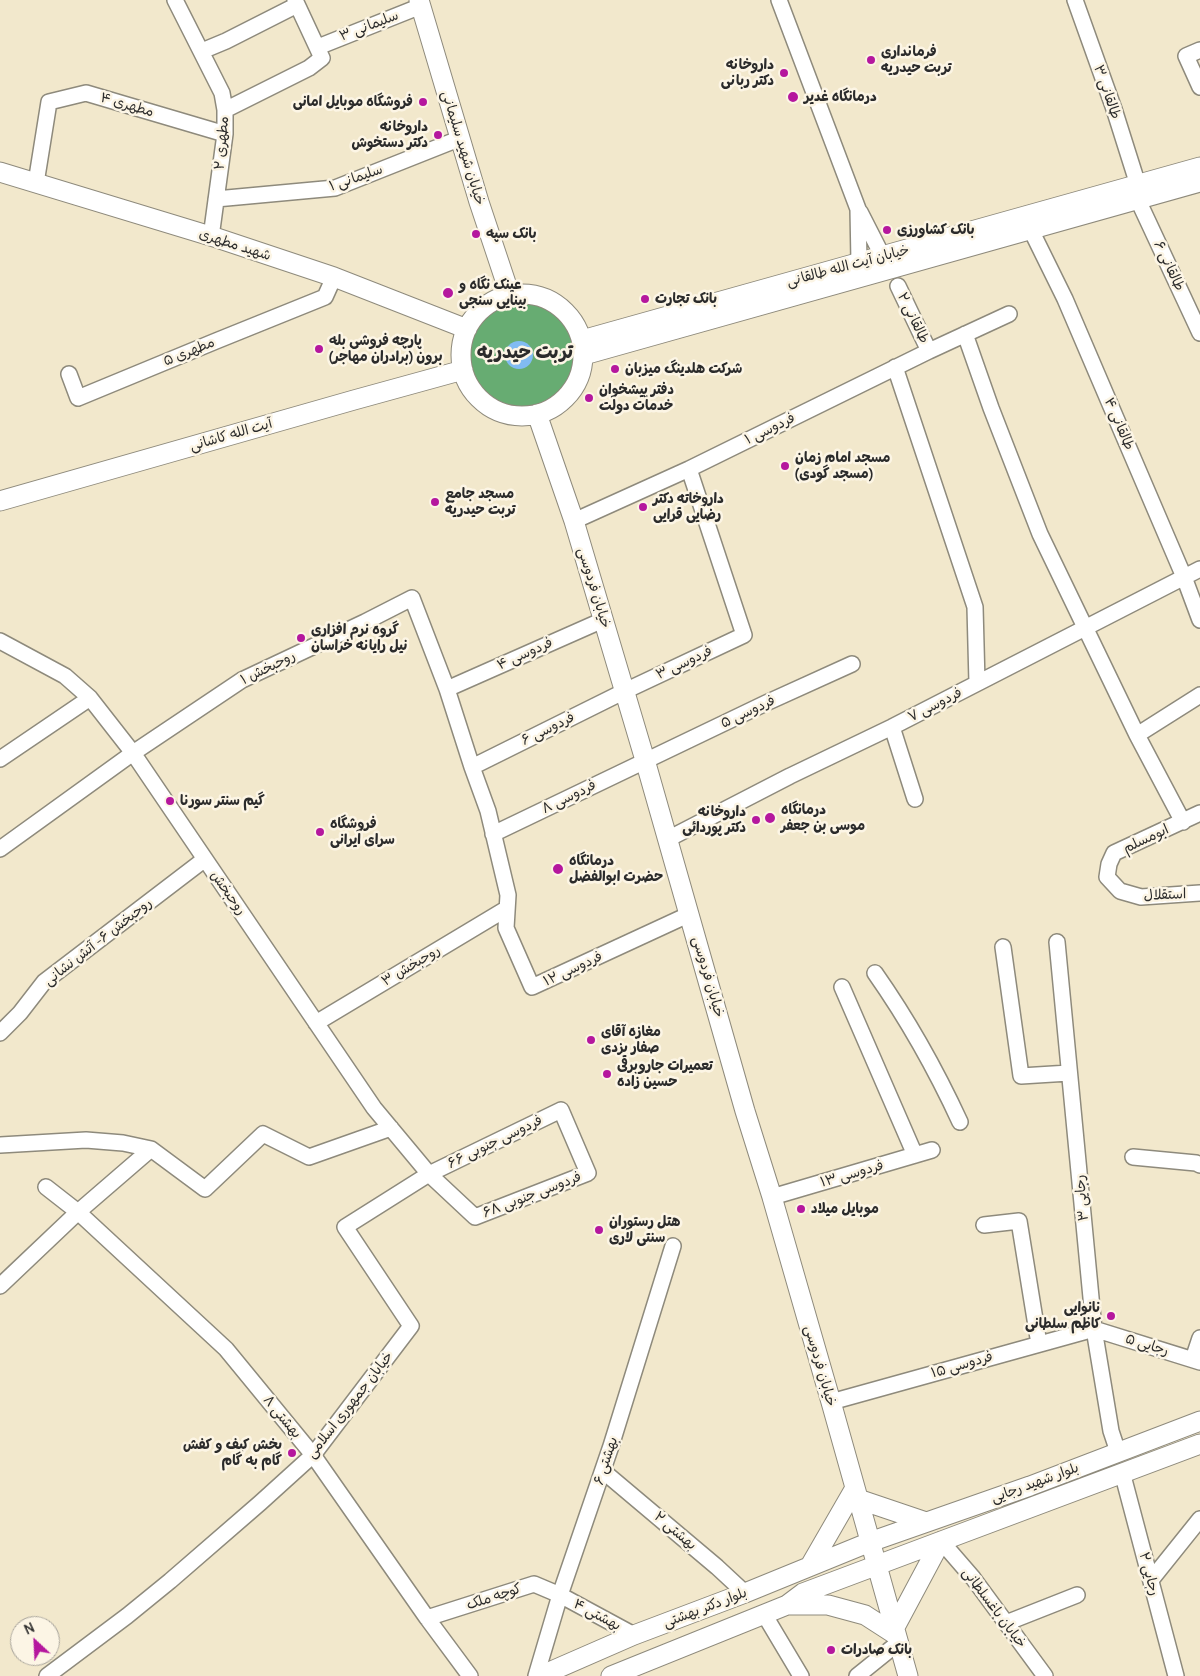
<!DOCTYPE html>
<meta charset="utf-8">
<style>
body{margin:0}
#map{position:relative;width:1200px;height:1676px;overflow:hidden;background:#f2e8cc;font-family:Delius,sans-serif}
canvas{display:block}
.north{position:absolute;left:10px;top:1616px;width:50px;height:50px;box-sizing:border-box;background:#fcf5e5;border:1px solid #a8a49b;border-radius:50%;rotate:335deg;font-size:14px;font-weight:700;line-height:20px;text-align:center;color:#2b2b2b}
.north::after{content:'';display:block;margin:auto;width:18px;height:22px;background:#b5179e;clip-path:polygon(50% 0,100% 100%,50% 72%,0 100%)}
</style>
<div id="map">
<canvas width="1200" height="1676"></canvas>
<div class="north">N</div>
</div>
<script>
const g = document.querySelector('canvas').getContext('2d');
g.lineJoin = 'round';
function paint(path, color) { g.fillStyle = color; g.fill(path, 'evenodd'); }
function trace(path, color, width, dash) { g.strokeStyle = color; g.lineWidth = width; g.lineCap = dash ? 'butt' : 'round'; g.setLineDash(dash || []); g.stroke(path); }
function drawText(font, color, halo, rows, align = 'center') {
  g.font = font + ' Delius,"Playpen Sans Arabic",sans-serif'; g.lineWidth = 5; g.setLineDash([]); g.textBaseline = 'middle'; g.strokeStyle = halo; g.fillStyle = color; for (const [text, x, y, turn = 0] of rows) {
    g.save(); g.translate(x, y); g.rotate((+turn || 0) * Math.PI / 180); g.textAlign = isNaN(turn) ? turn : align; if (halo) g.strokeText(text, 0, 0); g.fillText(text, 0, 0); g.restore();
  }
}
paint(new Path2D(`
 M468 357a54 54 0 1 1 108 0a54 54 0 1 1-108 0Z`), '#67ac72');
paint(new Path2D(`
 M505 355a14 14 0 1 1 28 0a14 14 0 1 1-28 0Z`), '#81bbf2');
const minor = new Path2D(`
 M 175,0 L 222,93 L 225,110 L 225,134 L 211,237
 M 779,0 L 858,209 L 859,262
 M 1075,0 L 1114,109 L 1138,185
 M 318,47 L 421,6
 M 1200,50 L 1186,56 L 1200,87
 M 202,51 L 226,41 L 297,5
 M 225,110 L 309,68 L 322,58 L 295,0
 M 36,183 L 49,102 L 86,93 L 225,134
 M 216,199 L 335,188 L 461,138
 M 1138,200 L 1200,333
 M 860,212 L 887,265
 M 1031,230 L 1065,299 L 1184,577 L 1200,620
 M 898,286 L 929,351
 M 965,334 L 991,408 L 1040,534 L 1137,735 L 1183,822
 M 895,367 L 975,607 L 977,683
 M 69,374 L 78,398 L 216,341 L 325,297 L 334,277
 M 574,521 L 689,469 L 929,351 L 1009,314
 M 0,641 L 65,676 L 90,698 L 133,753 L 374,1108 L 429,1174 L 475,1217 L 588,1173 L 561,1110 L 429,1174 L 345,1227 L 411,1326 L 313,1455 L 260,1503 L 170,1581 L 127,1616 L 47,1676
 M 447,689 L 603,620
 M 892,727 L 915,799
 M 1137,735 L 1200,695
 M 0,759 L 90,698
 M 472,767 L 625,691 L 744,635 L 689,469
 M 1200,813 L 1114,853 L 1109,864 L 1107,877 L 1120,891 L 1141,897 L 1200,893
 M 493,834 L 766,703 L 852,664
 M 668,839 L 790,776 L 892,727 L 1200,569
 M 0,849 L 133,753 L 242,680 L 365,622 L 412,598 L 447,689 L 472,767 L 488,811 L 508,895 L 506,928 L 532,987 L 690,914
 M 1057,942 L 1094,1329 L 1111,1431 L 1118,1452
 M 1003,947 L 1021,1076 L 1069,1073
 M 875,973 C 908,1020 936,1070 960,1122
 M 842,987 L 915,1155
 M 316,1023 L 506,909
 M 0,1033 L 20,1013 L 44,982 L 205,859
 M 0,1145 L 86,1140 L 123,1143 L 151,1149 L 205,1189 L 263,1134 L 309,1157 L 391,1128
 M 151,1149 L 78,1212 L 226,1349 L 313,1455 L 427,1618 L 470,1676
 M 1133,1157 L 1196,1163 L 1200,1165
 M 772,1197 L 932,1150
 M 984,1225 L 1019,1221 L 1039,1344
 M 0,1286 L 78,1212 L 46,1187
 M 1193,1359 L 1200,1338
 M 831,1402 L 1094,1329 L 1200,1362
 M 603,1471 L 717,1567 L 745,1593
 M 1122,1472 L 1176,1676
 M 941,1541 L 973,1578 L 1045,1676
 M 1151,1580 L 1200,1519
 M 764,1614 L 801,1676
 M 427,1618 L 534,1584 L 560,1595 L 634,1635
 M 1006,1623 L 1077,1595
 M 536,1676 L 560,1595 L 611,1446 L 673,1246
 M 857,1676 L 898,1643`);
const major = new Path2D(`
 M 419,0 L 479,202 L 510,295
 M 0,172 L 217,238 L 334,277 L 467,329
 M461 355a61 61 0 1 1 122 0a61 61 0 1 1-122 0Z
 M 582,340 L 1200,167
 M 584,355 L 1200,182
 M 537,414 L 574,521 L 645,760 L 745,1111 L 772,1197 L 831,1402 L 908,1676
 M 0,501 L 354,400 L 463,370
 M 858,1499 L 926,1522
 M 810,1566 L 855,1488
 M 787,1605 L 828,1605 L 865,1615 L 896,1635
 M 894,1629 L 941,1541
 M 540,1676 L 634,1635 L 745,1593 L 870,1542 L 1030,1486 L 1200,1421
 M 611,1676 L 787,1605 L 803,1593 L 1200,1444`);
trace(minor, '#8e8a7c', 18);
trace(major, '#8e8a7c', 21);
trace(minor, '#fff', 15);
trace(major, '#fff', 19);
for (const [x, y, r, color] of [
 [871,60,5,"#b5179e"],
 [784,73,5,"#b5179e"],
 [793,97,6,"#b5179e"],
 [423,102,5,"#b5179e"],
 [438,135,5,"#b5179e"],
 [887,230,5,"#b5179e"],
 [476,234,5,"#b5179e"],
 [448,293,6,"#b5179e"],
 [645,299,5,"#b5179e"],
 [319,349,5,"#b5179e"],
 [615,369,5,"#b5179e"],
 [589,398,5,"#b5179e"],
 [785,466,5,"#b5179e"],
 [435,502,5,"#b5179e"],
 [643,507,5,"#b5179e"],
 [301,638,5,"#b5179e"],
 [170,801,5,"#b5179e"],
 [770,818,6,"#b5179e"],
 [756,820,5,"#b5179e"],
 [320,832,5,"#b5179e"],
 [558,869,6,"#b5179e"],
 [591,1040,5,"#b5179e"],
 [607,1074,5,"#b5179e"],
 [801,1209,5,"#b5179e"],
 [599,1230,5,"#b5179e"],
 [1111,1316,5,"#b5179e"],
 [292,1453,5,"#b5179e"],
 [831,1650,5,"#b5179e"]
]) { const dot = new Path2D(); dot.arc(x, y, r, 0, 2 * Math.PI); g.fillStyle = color; g.fill(dot); trace(dot, '#fcf5e5', 2); }
drawText('14px', '#2b2b2b', '#fcf5e5', [
 ["سلیمانی ۳",369,26,-21],
 ["طالقانی ۳",1107,92,71],
 ["مطهری ۴",127,105,16],
 ["مطهری ۲",222,143,-85],
 ["خیابان شهید سلیمانی",463,148,73],
 ["سلیمانی ۱",356,178,-19],
 ["شهید مطهری",235,245,18],
 ["خیابان آیت الله طالقانی",848,266,-15],
 ["طالقانی ۶",1169,266,65],
 ["طالقانی ۲",913,318,64],
 ["مطهری ۵",189,352,-22],
 ["طالقانی ۴",1119,424,67],
 ["فردوسی ۱",770,429,-26],
 ["آیت الله کاشانی",231,435,-16],
 ["خیابان فردوسی",594,588,73],
 ["فردوسی ۴",525,654,-24],
 ["فردوسی ۳",684,663,-25],
 ["روحبخش ۱",268,668,-26],
 ["فردوسی ۷",935,705,-27],
 ["فردوسی ۵",748,712,-25],
 ["فردوسی ۶",548,729,-26],
 ["فردوسی ۸",569,797,-26],
 ["ابومسلم",1146,839,-25],
 ["روحبخش",228,893,55],
 ["استقلال",1165,895,-2],
 ["روحبخش ۶- آتش نشانی",98,942,-38],
 ["روحبخش ۳",411,966,-31],
 ["فردوسی ۱۲",573,969,-25],
 ["خیابان فردوسی",708,977,74],
 ["فردوسی جنوبی ۶۶",495,1142,-26],
 ["فردوسی ۱۳",852,1174,-16],
 ["فردوسی جنوبی ۶۸",532,1195,-21],
 ["رجایی ۳",1082,1198,-95],
 ["رجایی ۵",1147,1345,17],
 ["فردوسی ۱۵",962,1365,-16],
 ["خیابان فردوسی",820,1366,74],
 ["خیابان جمهوری اسلامی",350,1405,-52],
 ["بهشتی ۸",282,1417,50],
 ["بهشتی ۶",606,1461,-72],
 ["بلوار شهید رجایی",1035,1483,-20],
 ["بهشتی ۲",675,1531,40],
 ["رجایی ۲",1149,1574,75],
 ["کوچه ملک",494,1597,-18],
 ["بلوار دکتر بهشتی",705,1608,-21],
 ["خیابان باغسلطانی",994,1608,53],
 ["بهشتی ۴",597,1615,28]
]);
drawText('bold 14px', '#2b2b2b', '#fcf5e5', [
 ["فرمانداری",881,52],
 ["تربت حیدریه",881,68],
 ["داروخانه",774,65,"right"],
 ["دکتر ربانی",774,81,"right"],
 ["درمانگاه غدیر",804,97],
 ["فروشگاه موبایل امانی",413,102,"right"],
 ["داروخانه",428,127,"right"],
 ["دکتر دستخوش",428,143,"right"],
 ["بانک کشاورزی",897,230],
 ["بانک سپه",486,234],
 ["عینک نگاه و",459,285],
 ["بینایی سنجی",459,301],
 ["بانک تجارت",655,299],
 ["پارچه فروشی بله",329,341],
 ["برون (برادران مهاجر)",329,357],
 ["شرکت هلدینگ میزبان",625,369],
 ["دفتر پیشخوان",599,390],
 ["خدمات دولت",599,406],
 ["مسجد امام زمان",795,458],
 ["(مسجد گودی)",795,474],
 ["مسجد جامع",445,494],
 ["تربت حیدریه",445,510],
 ["داروخاته دکتر",653,499],
 ["رضایی قرایی",653,515],
 ["گروه نرم افزاری",311,630],
 ["نیل رایانه خراسان",311,646],
 ["گیم سنتر سورنا",180,801],
 ["درمانگاه",781,810],
 ["موسی بن جعفر",781,826],
 ["داروخانه",746,812,"right"],
 ["دکتر پوردائی",746,828,"right"],
 ["فروشگاه",330,824],
 ["سرای ایرانی",330,840],
 ["درمانگاه",569,861],
 ["حضرت ابوالفضل",569,877],
 ["مغازه آقای",601,1032],
 ["صفار یزدی",601,1048],
 ["تعمیرات جاروبرقی",617,1066],
 ["حسین زاده",617,1082],
 ["موبایل میلاد",811,1209],
 ["هتل رستوران",609,1222],
 ["سنتی لاری",609,1238],
 ["نانوایی",1101,1308,"right"],
 ["کاظم سلطانی",1101,1324,"right"],
 ["پخش کیف و کفش",282,1445,"right"],
 ["گام به گام",282,1461,"right"],
 ["بانک صادرات",841,1650]
], 'left');
drawText('bold 19px', '#2b2b2b', '#fcf5e5', [
 ["تربت حیدریه",525,353]
]);
</script>
